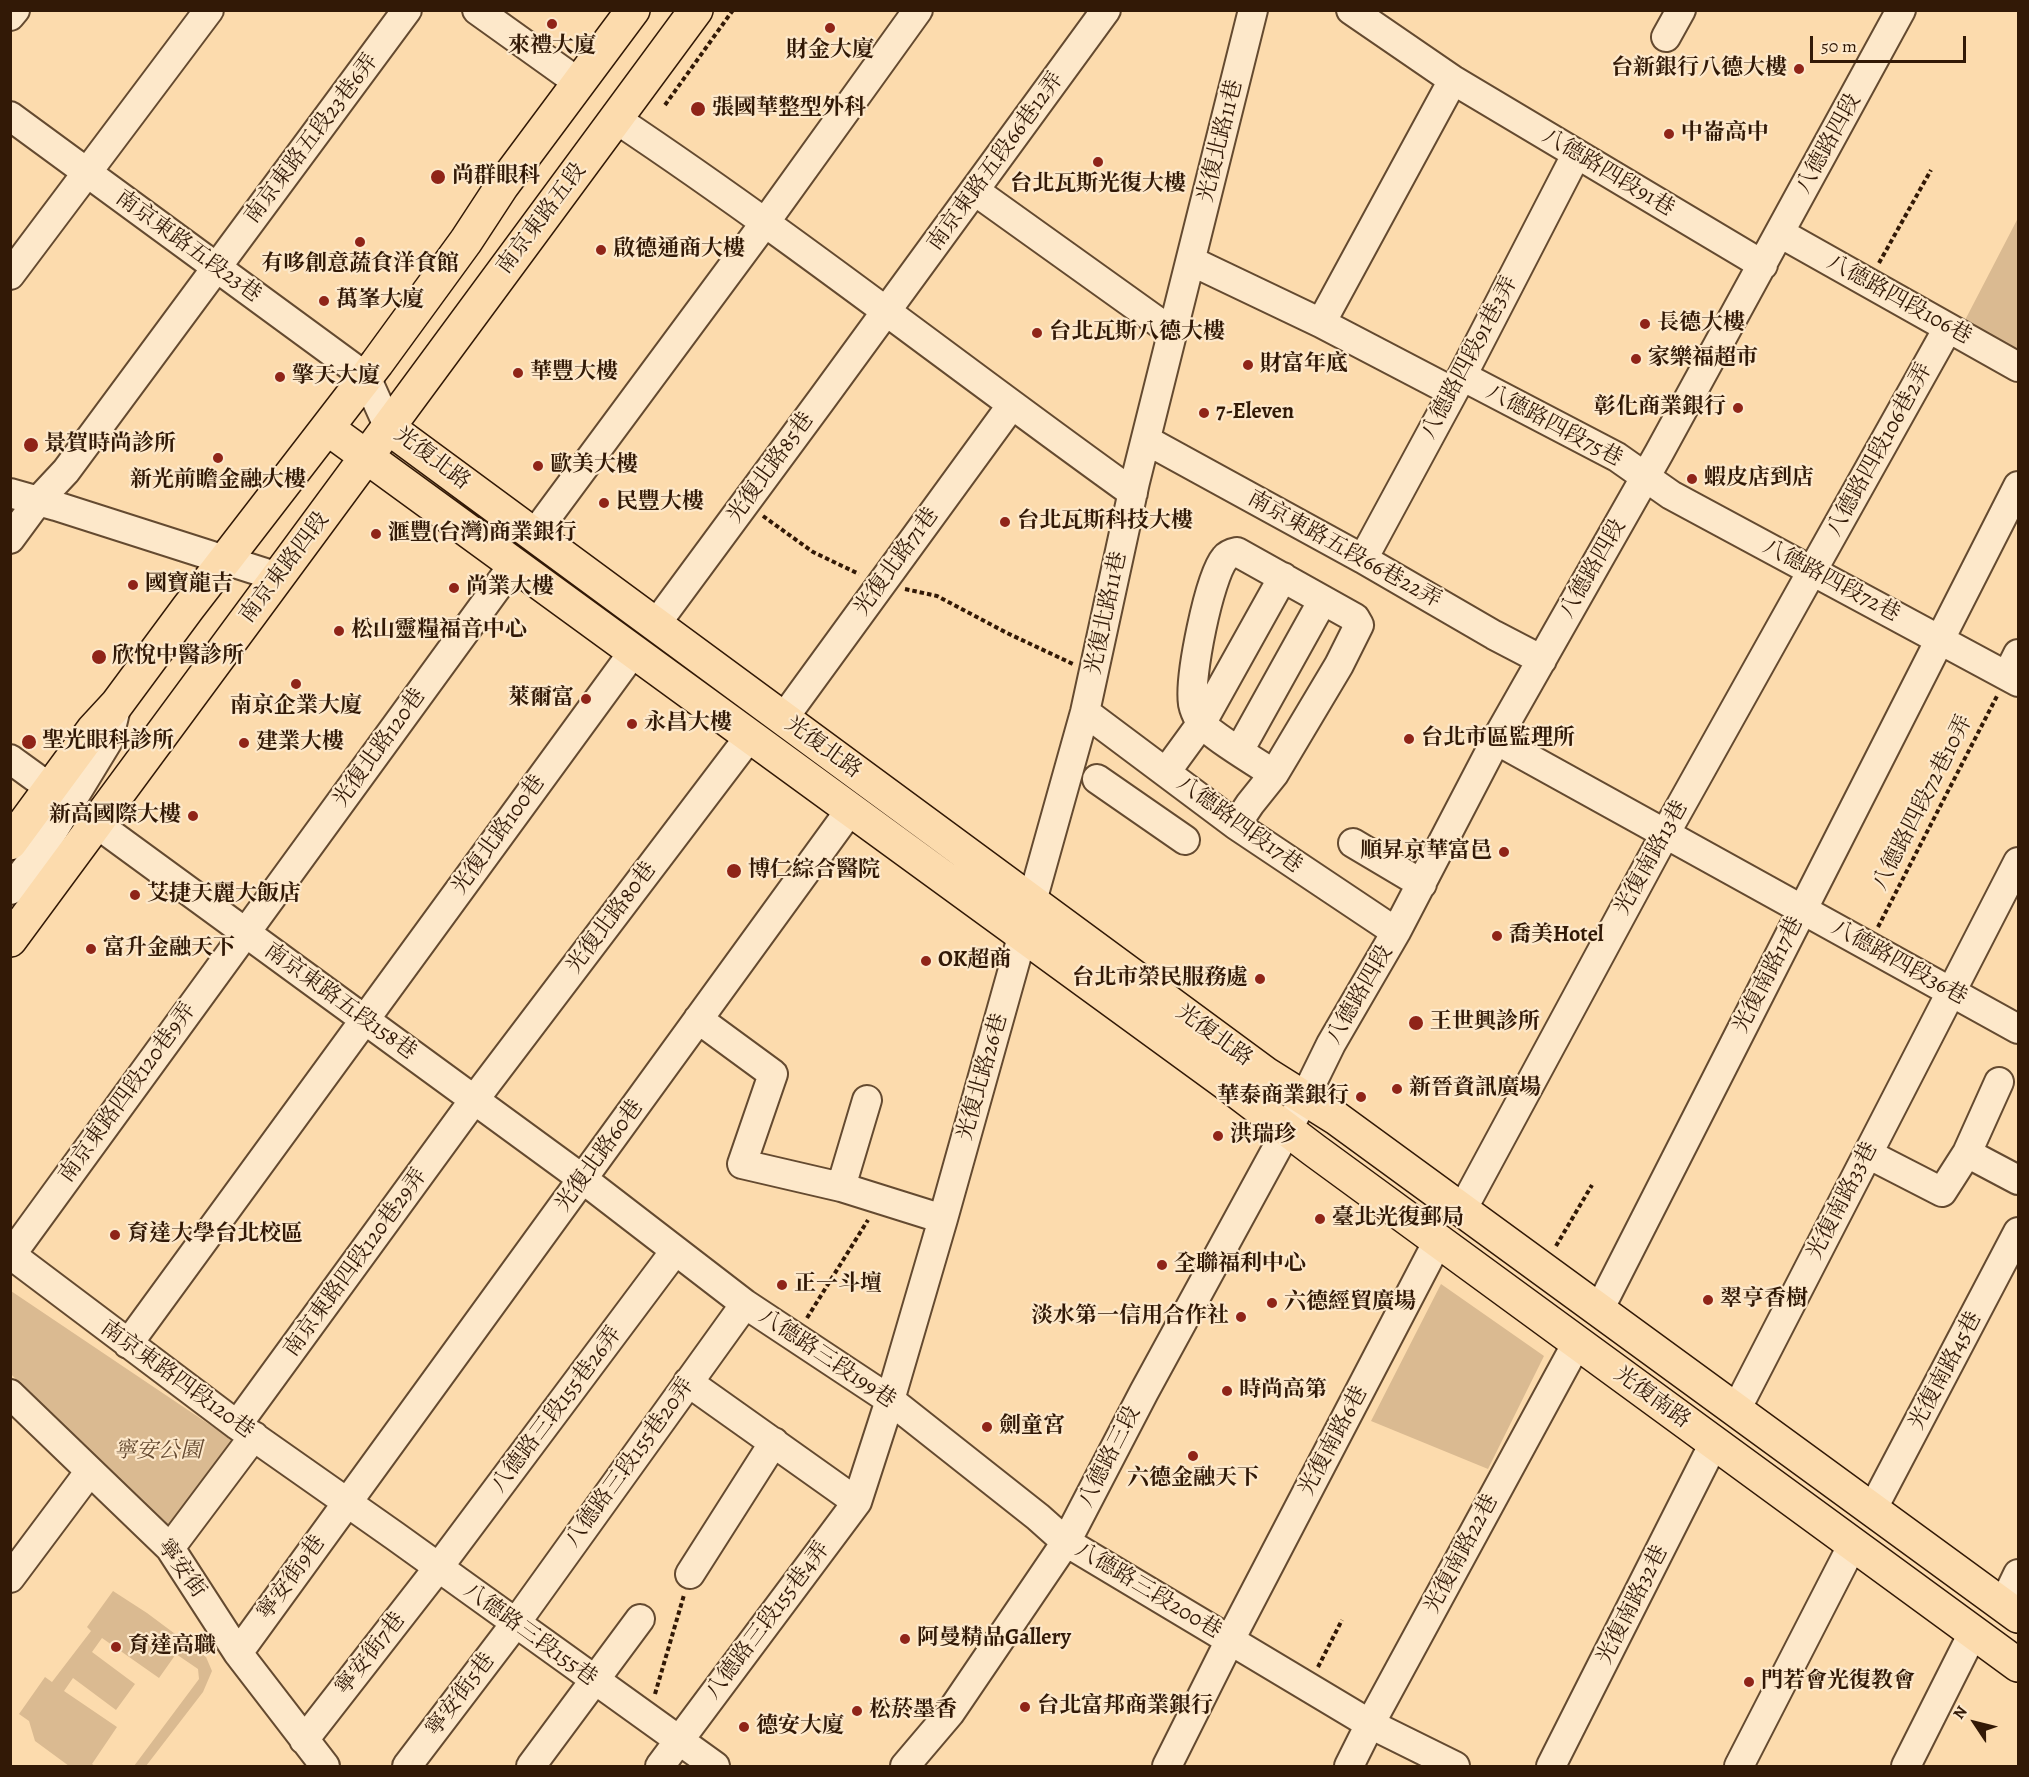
<!DOCTYPE html>
<meta charset="utf-8">
<style>
body{margin:0}
#map{position:relative;width:2029px;height:1777px;overflow:hidden;background:#fcdbad;font-family:Alegreya,serif}
canvas{display:block}
.frame{position:absolute;inset:0;border:12px solid #321906;pointer-events:none}
.north{position:absolute;left:1945px;top:1693px;width:60px;height:60px;-webkit-text-stroke:4px #fde8ca;paint-order:stroke;rotate:305deg;font-size:16px;font-weight:700;line-height:24px;text-align:center;color:#321906}
.north::after{content:'';display:block;margin:auto;width:21px;height:27px;background:#321906;clip-path:polygon(50% 0,100% 100%,50% 72%,0 100%)}
.scale{position:absolute;left:1810px;top:36px;width:156px;height:27px;box-sizing:border-box;border:3px solid #321906;border-top:0;padding-left:8px;font-size:18px;line-height:21px;white-space:nowrap;color:#321906;-webkit-text-stroke:4px #fde8ca;paint-order:stroke}
</style>
<div id="map">
<canvas width="2029" height="1777"></canvas>
<div class="frame"></div>
<div class="north">N</div>
<div class="scale">50 m</div>
</div>
<script>
const g = document.querySelector('canvas').getContext('2d');
g.lineJoin = 'round';
function paint(path, color) { g.fillStyle = color; g.fill(path, 'evenodd'); }
function trace(path, color, width, dash) { g.strokeStyle = color; g.lineWidth = width; g.lineCap = dash ? 'butt' : 'round'; g.setLineDash(dash || []); g.stroke(path); }
function drawText(font, color, halo, rows, align = 'center') {
  g.font = font + ' Alegreya,"Noto Serif TC",serif'; g.lineWidth = 4.5; g.setLineDash([]); g.textBaseline = 'middle'; g.strokeStyle = halo; g.fillStyle = color; for (const [text, x, y, turn = 0] of rows) {
    g.save(); g.translate(x, y); g.rotate((+turn || 0) * Math.PI / 180); g.textAlign = isNaN(turn) ? turn : align; if (halo) g.strokeText(text, 0, 0); g.fillText(text, 0, 0); g.restore();
  }
}
paint(new Path2D(`
 M 2018,218 L 2018,353 L 1963,324 Z
 M 1441,1284 L 1544,1356 L 1488,1469 L 1371,1421 Z
 M 11,1291 L 234,1441 L 170,1533 L 82,1450 L 11,1374 Z
 M 113,1591 L 147,1613 L 206,1657 L 212,1671 L 203,1692 L 146,1766 L 134,1766 L 199,1679 L 198,1669 L 176,1654 L 159,1678 L 102,1638 L 92,1652 L 135,1684 L 116,1710 L 73,1678 L 64,1691 L 117,1727 L 92,1764 L 95,1766 L 69,1766 L 35,1741 L 29,1721 L 19,1714 L 45,1677 L 52,1682 L 91,1631 L 87,1627 Z`), '#daba91');
const minor = new Path2D(`
 M 477,10 L 579,83
 M 1351,10 L 1453,80 L 1763,265
 M 10,16 L 15,10
 M 1666,37 L 1681,10
 M 10,116 L 366,377 L 389,428
 M 616,119 C 793,237 960,369 1133,493
 M 975,191 L 1172,332
 M 1780,233 L 2018,367
 M 1191,261 L 1321,323 L 1453,392
 M 10,275 L 209,10
 M 1321,323 L 1453,80
 M 1462,376 L 1617,457 L 1671,495 L 2018,682
 M 1146,440 L 1363,559 L 1494,635 L 1542,660
 M 10,493 L 56,506 L 278,577
 M 533,536 L 764,224 L 918,10
 M 10,539 L 38,501 L 66,471 L 407,10
 M 1363,559 L 1462,376 L 1576,155
 M 656,624 C 807,420 957,216 1106,10
 M 2007,676 L 2018,654
 M 1085,712 L 1236,825 L 1396,932
 M 783,719 L 1011,406
 M 1496,740 L 2018,1029
 M 1239,751 L 1323,600
 M 10,759 L 50,788
 M 1166,772 L 1201,724 L 1283,577
 M 1097,779 L 1185,840
 M 97,824 L 584,1180 L 745,1304 L 890,1400 L 1038,1517 L 1066,1542 L 1370,1724 L 1455,1766
 M 1236,825 L 1250,804 L 1274,774 L 1339,665 L 1359,625 L 1355,618 L 1237,552 C 1232,553 1228,554 1225,558 C 1209,577 1189,678 1193,704 C 1194,709 1197,716 1200,721 C 1207,733 1260,765 1274,774
 M 1353,843 L 1422,884
 M 10,890 L 47,841 L 108,741 L 117,704
 M 698,1019 L 773,1074 L 742,1164 L 841,1187 L 943,1219
 M 1967,1153 L 1999,1082
 M 1868,1154 L 1942,1192 L 1967,1153 L 2018,1180
 M 841,1187 L 867,1100
 M 1462,1210 L 1665,834 L 1948,328
 M 10,1254 L 237,1425 L 395,1536 L 715,1766
 M 11,1255 L 514,564
 M 1599,1310 L 2018,486
 M 128,1344 L 634,651
 M 688,1382 L 857,1502
 M 10,1394 L 170,1548 L 238,1653 L 325,1766
 M 1736,1410 L 2018,862
 M 237,1425 L 474,1100 L 750,736
 M 1872,1510 L 2018,1232
 M 170,1548 L 254,1436
 M 690,1574 L 774,1442
 M 10,1578 L 90,1471
 M 2003,1605 L 2018,1574
 M 238,1653 L 851,809
 M 304,1740 L 438,1568 L 675,1251
 M 407,1766 L 515,1624 L 745,1304
 M 531,1766 L 640,1619
 M 660,1766 L 857,1502 L 890,1400 L 943,1219 L 1085,712 L 1135,482 L 1253,10
 M 905,1766 L 950,1713 L 1066,1542 L 1144,1392 L 1305,1097 L 1331,1044 L 1396,932 L 1496,740 L 1659,453 L 1901,10
 M 1167,1766 L 1230,1640 L 1438,1241
 M 1349,1766 L 1370,1724 L 1577,1343
 M 1551,1766 L 1714,1443
 M 1739,1766 L 1853,1544
 M 1906,1766 L 1973,1633`);
const major = new Path2D(`
 M 327,428 L 1227,1084 L 1314,1150 L 2018,1665
 M 389,428 L 1266,1074 L 1336,1118 L 2018,1616
 M 10,843 L 93,730 L 117,704 L 188,608 L 377,363 L 466,241 L 502,186 L 633,10
 M 10,940 L 696,10`);
trace(minor, '#644a30', 32);
trace(major, '#321906', 36);
trace(new Path2D(`
 M 665,105 L 733,10
 M 1879,263 L 1931,170
 M 763,516 L 813,552 L 859,574
 M 905,589 L 937,596 L 1007,633 L 1073,664
 M 1878,927 L 1997,696
 M 1556,1246 L 1592,1185
 M 807,1318 L 868,1220
 M 1318,1667 L 1342,1620
 M 655,1694 L 684,1595`), '#321906', 4, [4.5, 3]);
trace(minor, '#fde8ca', 28);
trace(major, '#fcdbad', 33);
for (const [x, y, r, color] of [
 [552,24,6,"#8f2418"],
 [830,28,6,"#8f2418"],
 [1799,69,6,"#8f2418"],
 [698,109,8,"#8f2418"],
 [1669,134,6,"#8f2418"],
 [1098,162,6,"#8f2418"],
 [438,177,8,"#8f2418"],
 [360,242,6,"#8f2418"],
 [601,250,6,"#8f2418"],
 [324,301,6,"#8f2418"],
 [1645,324,6,"#8f2418"],
 [1037,333,6,"#8f2418"],
 [1636,359,6,"#8f2418"],
 [1248,365,6,"#8f2418"],
 [518,373,6,"#8f2418"],
 [280,377,6,"#8f2418"],
 [1738,408,6,"#8f2418"],
 [1204,413,6,"#8f2418"],
 [31,445,8,"#8f2418"],
 [218,458,6,"#8f2418"],
 [538,466,6,"#8f2418"],
 [1692,479,6,"#8f2418"],
 [604,503,6,"#8f2418"],
 [1005,522,6,"#8f2418"],
 [376,534,6,"#8f2418"],
 [133,585,6,"#8f2418"],
 [454,588,6,"#8f2418"],
 [339,631,6,"#8f2418"],
 [99,657,8,"#8f2418"],
 [296,684,6,"#8f2418"],
 [586,699,6,"#8f2418"],
 [632,724,6,"#8f2418"],
 [1409,739,6,"#8f2418"],
 [29,742,8,"#8f2418"],
 [244,743,6,"#8f2418"],
 [193,816,6,"#8f2418"],
 [1504,852,6,"#8f2418"],
 [734,871,8,"#8f2418"],
 [135,895,6,"#8f2418"],
 [1497,936,6,"#8f2418"],
 [91,949,6,"#8f2418"],
 [926,961,6,"#8f2418"],
 [1260,979,6,"#8f2418"],
 [1416,1023,8,"#8f2418"],
 [1397,1089,6,"#8f2418"],
 [1361,1097,6,"#8f2418"],
 [1218,1136,6,"#8f2418"],
 [1320,1219,6,"#8f2418"],
 [115,1235,6,"#8f2418"],
 [1162,1265,6,"#8f2418"],
 [782,1285,6,"#8f2418"],
 [1708,1300,6,"#8f2418"],
 [1272,1303,6,"#8f2418"],
 [1241,1317,6,"#8f2418"],
 [1227,1391,6,"#8f2418"],
 [987,1427,6,"#8f2418"],
 [1193,1456,6,"#8f2418"],
 [905,1639,6,"#8f2418"],
 [116,1647,6,"#8f2418"],
 [1749,1682,6,"#8f2418"],
 [1025,1707,6,"#8f2418"],
 [857,1711,6,"#8f2418"],
 [744,1727,6,"#8f2418"]
]) { const dot = new Path2D(); dot.arc(x, y, r, 0, 2 * Math.PI); g.fillStyle = color; g.fill(dot); trace(dot, '#fde8ca', 2); }
drawText('bold 22px', '#321906', '#fde8ca', [
 ["來禮大廈",552,47,"center"],
 ["財金大廈",830,51,"center"],
 ["台新銀行八德大樓",1787,69,"right"],
 ["張國華整型外科",712,109],
 ["中崙高中",1681,134],
 ["尚群眼科",452,177],
 ["台北瓦斯光復大樓",1098,185,"center"],
 ["啟德通商大樓",613,250],
 ["有哆創意蔬食洋食館",360,265,"center"],
 ["萬峯大廈",336,301],
 ["長德大樓",1657,324],
 ["台北瓦斯八德大樓",1049,333],
 ["家樂福超市",1648,359],
 ["財富年底",1260,365],
 ["華豐大樓",530,373],
 ["擎天大廈",292,377],
 ["彰化商業銀行",1726,408,"right"],
 ["7-Eleven",1216,413],
 ["景賀時尚診所",44,445],
 ["歐美大樓",550,466],
 ["蝦皮店到店",1704,479],
 ["新光前瞻金融大樓",218,481,"center"],
 ["民豐大樓",616,503],
 ["台北瓦斯科技大樓",1017,522],
 ["滙豐(台灣)商業銀行",388,534],
 ["國寶龍吉",145,585],
 ["尚業大樓",466,588],
 ["松山靈糧福音中心",351,631],
 ["欣悅中醫診所",112,657],
 ["萊爾富",574,699,"right"],
 ["南京企業大廈",296,707,"center"],
 ["永昌大樓",644,724],
 ["台北市區監理所",1421,739],
 ["聖光眼科診所",42,742],
 ["建業大樓",256,743],
 ["新高國際大樓",181,816,"right"],
 ["順昇京華富邑",1492,852,"right"],
 ["博仁綜合醫院",748,871],
 ["艾捷天麗大飯店",147,895],
 ["喬美Hotel",1509,936],
 ["富升金融天下",103,949],
 ["OK超商",938,961],
 ["台北市榮民服務處",1248,979,"right"],
 ["王世興診所",1430,1023],
 ["新晉資訊廣場",1409,1089],
 ["華泰商業銀行",1349,1097,"right"],
 ["洪瑞珍",1230,1136],
 ["臺北光復郵局",1332,1219],
 ["育達大學台北校區",127,1235],
 ["全聯福利中心",1174,1265],
 ["正一斗壇",794,1285],
 ["翠亨香樹",1720,1300],
 ["六德經貿廣場",1284,1303],
 ["淡水第一信用合作社",1229,1317,"right"],
 ["時尚高第",1239,1391],
 ["劍童宮",999,1427],
 ["六德金融天下",1193,1479,"center"],
 ["阿曼精品Gallery",917,1639],
 ["育達高職",128,1647],
 ["門若會光復教會",1761,1682],
 ["台北富邦商業銀行",1037,1707],
 ["松菸墨香",869,1711],
 ["德安大廈",756,1727]
], 'left');
drawText('22px', '#321906', '#fde8ca', [
 ["南京東路五段23巷6弄",312,139,-53],
 ["光復北路11巷",1221,141,-76],
 ["八德路四段",1829,144,-61],
 ["南京東路五段66巷12弄",996,162,-54],
 ["八德路四段91巷",1608,173,31],
 ["南京東路五段",542,219,-53],
 ["南京東路五段23巷",188,247,36],
 ["八德路四段106巷",1899,300,29],
 ["八德路四段91巷3弄",1470,358,-62],
 ["八德路四段75巷",1554,426,28],
 ["八德路四段106巷2弄",1880,450,-61],
 ["光復北路",432,459,37],
 ["光復北路85巷",771,468,-54],
 ["南京東路五段66巷22弄",1344,550,29],
 ["光復北路71巷",897,562,-54],
 ["南京東路四段",285,568,-53],
 ["八德路四段",1593,569,-60],
 ["八德路四段72巷",1831,581,28],
 ["光復北路11巷",1107,613,-78],
 ["光復北路120巷",380,748,-54],
 ["光復北路",823,748,36],
 ["八德路四段72巷10弄",1923,803,-63],
 ["八德路四段17巷",1239,825,36],
 ["光復北路100巷",499,835,-54],
 ["光復南路13巷",1652,858,-61],
 ["光復北路80巷",612,918,-53],
 ["八德路四段36巷",1899,963,29],
 ["光復南路17巷",1769,975,-63],
 ["八德路四段",1360,995,-60],
 ["南京東路五段158巷",340,1002,36],
 ["光復北路",1214,1036,36],
 ["光復北路26巷",983,1077,-74],
 ["南京東路四段120巷9弄",128,1093,-54],
 ["光復北路60巷",600,1156,-54],
 ["光復南路33巷",1843,1201,-63],
 ["南京東路四段120巷29弄",356,1263,-54],
 ["八德路三段199巷",827,1359,34],
 ["光復南路45巷",1946,1371,-62],
 ["南京東路四段120巷",177,1380,36],
 ["光復南路",1652,1398,36],
 ["八德路三段155巷26弄",557,1410,-53],
 ["光復南路6巷",1334,1441,-62],
 ["八德路三段",1110,1457,-63],
 ["八德路三段155巷20弄",630,1463,-54],
 ["光復南路22巷",1462,1554,-62],
 ["寧安街",181,1569,54],
 ["寧安街9巷",292,1578,-54],
 ["八德路三段200巷",1148,1591,31],
 ["光復南路32巷",1633,1605,-63],
 ["八德路三段155巷4弄",768,1621,-53],
 ["八德路三段155巷",530,1635,36],
 ["寧安街7巷",371,1654,-52],
 ["寧安街5巷",461,1695,-53]
]);
drawText('italic 22px', '#644930', '#fde8ca', [
 ["寧安公園",158,1452]
]);
</script>
